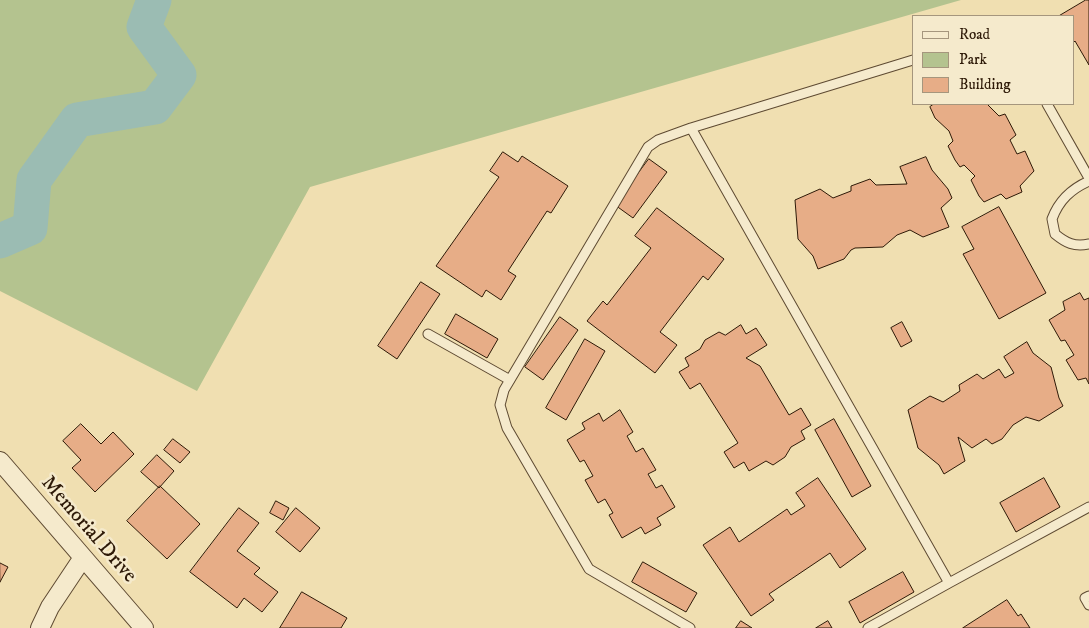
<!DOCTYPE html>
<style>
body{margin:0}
#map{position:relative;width:1089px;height:628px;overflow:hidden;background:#f0dfb1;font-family:"IM FELL DW Pica",serif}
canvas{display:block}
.legend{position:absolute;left:912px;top:15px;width:162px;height:90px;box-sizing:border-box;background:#f5eacc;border:1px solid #a5967d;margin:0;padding:6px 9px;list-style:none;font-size:15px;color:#2d1907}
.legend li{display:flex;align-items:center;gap:10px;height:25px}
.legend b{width:25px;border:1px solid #a5967d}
</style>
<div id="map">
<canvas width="1089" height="628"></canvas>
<ul class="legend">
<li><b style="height:6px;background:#f5eacc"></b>Road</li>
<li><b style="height:14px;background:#b4c38f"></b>Park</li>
<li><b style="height:14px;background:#e7ad87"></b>Building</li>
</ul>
</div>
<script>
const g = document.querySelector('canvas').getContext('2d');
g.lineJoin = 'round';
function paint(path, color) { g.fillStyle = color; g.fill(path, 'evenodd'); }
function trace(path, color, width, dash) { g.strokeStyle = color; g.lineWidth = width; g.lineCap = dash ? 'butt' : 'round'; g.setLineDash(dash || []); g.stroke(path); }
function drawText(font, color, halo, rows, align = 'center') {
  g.font = font + ' "IM FELL DW Pica",serif'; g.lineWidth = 5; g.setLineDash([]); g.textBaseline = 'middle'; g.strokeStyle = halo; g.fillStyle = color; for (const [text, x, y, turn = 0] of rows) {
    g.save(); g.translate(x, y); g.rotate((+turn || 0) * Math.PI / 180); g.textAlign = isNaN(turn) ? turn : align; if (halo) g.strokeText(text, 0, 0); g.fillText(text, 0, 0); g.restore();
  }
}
paint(new Path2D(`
 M 0,0 L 961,0 L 310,187 L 197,391 L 0,291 Z`), '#b4c38f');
trace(new Path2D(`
 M 0,241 L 30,228 L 34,180 L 77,120 L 155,107 L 179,75 L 144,27 L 154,0`), '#9bbcb3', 35);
const building = new Path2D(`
 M 1086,0 L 1089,0 L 1089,65 L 1075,41 L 1073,43 L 1073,16 L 1059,16 Z
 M 934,104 L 987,104 L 999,116 L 1005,114 L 1016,135 L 1010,140 L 1017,154 L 1025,151 L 1034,171 L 1020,186 L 1022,192 L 1006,199 L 1001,194 L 984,202 L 979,196 L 971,180 L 975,176 L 964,165 L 960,167 L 955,160 L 948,146 L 953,141 L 949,131 L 935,118 L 930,107 Z
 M 503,152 L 518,162 L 522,156 L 568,186 L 551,213 L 547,211 L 508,271 L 516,276 L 501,300 L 486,290 L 482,297 L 436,266 L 499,177 L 490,171 Z
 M 926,157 L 932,170 L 948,189 L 952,198 L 941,208 L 949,227 L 923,237 L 910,230 L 897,235 L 883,247 L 855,248 L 851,250 L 844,259 L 818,269 L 813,256 L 798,239 L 795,200 L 820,189 L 833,198 L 851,191 L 851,186 L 870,179 L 876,185 L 907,184 L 900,167 Z
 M 649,159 L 667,172 L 633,218 L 615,205 Z
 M 999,207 L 1046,293 L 999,319 L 963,254 L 974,249 L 962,227 Z
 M 657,208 L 724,259 L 708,280 L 703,276 L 660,332 L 677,345 L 655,373 L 587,321 L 603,301 L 607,305 L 651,248 L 635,236 Z
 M 421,282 L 440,294 L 397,359 L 378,346 Z
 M 1080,293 L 1084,300 L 1089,298 L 1089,384 L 1086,378 L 1078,380 L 1066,360 L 1074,355 L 1065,340 L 1061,341 L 1049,320 L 1065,310 L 1063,302 Z
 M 456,314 L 498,339 L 487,358 L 445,334 Z
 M 560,317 L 578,330 L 543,380 L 525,367 Z
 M 902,322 L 912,341 L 901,347 L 891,328 Z
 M 741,325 L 746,334 L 756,328 L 767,345 L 746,358 L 760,366 L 789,415 L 801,408 L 811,425 L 801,431 L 805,439 L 791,447 L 785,457 L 773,465 L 766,461 L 749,471 L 744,462 L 734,468 L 724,452 L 738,443 L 700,383 L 690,389 L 679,372 L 689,366 L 685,358 L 700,349 L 705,340 L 719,332 L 725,335 Z
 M 585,339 L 605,351 L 566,420 L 546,408 Z
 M 1027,342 L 1033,353 L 1051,367 L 1059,398 L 1063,406 L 1039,421 L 1026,417 L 1013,425 L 1002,439 L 992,444 L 986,439 L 972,448 L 958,437 L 965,461 L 944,474 L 939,465 L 918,448 L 908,410 L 930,396 L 943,402 L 960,391 L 959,385 L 977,374 L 983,379 L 999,369 L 1005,378 L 1014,373 L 1004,357 Z
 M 620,410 L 633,432 L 627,436 L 636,452 L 643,448 L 656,470 L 648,474 L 656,488 L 662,485 L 675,507 L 657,518 L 661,525 L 645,534 L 641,527 L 622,538 L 609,515 L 613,513 L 605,499 L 598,503 L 585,480 L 593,476 L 584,460 L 580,462 L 567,440 L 585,429 L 582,423 L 599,413 L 603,421 Z
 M 834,419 L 871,486 L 852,497 L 815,430 Z
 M 81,424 L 101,444 L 113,432 L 134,454 L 95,492 L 72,468 L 81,460 L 63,441 Z
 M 173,439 L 190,452 L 180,463 L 164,450 Z
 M 157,455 L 174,471 L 159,488 L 141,472 Z
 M 818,478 L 866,549 L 840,568 L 830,553 L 769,594 L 774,600 L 751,616 L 703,545 L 730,527 L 739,542 L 787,509 L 791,515 L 805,506 L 796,493 Z
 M 1044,478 L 1060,507 L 1016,532 L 1000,503 Z
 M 160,486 L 200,524 L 167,559 L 127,521 Z
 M 276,501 L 289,508 L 283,520 L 270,513 Z
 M 239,508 L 259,523 L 237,551 L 260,568 L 254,574 L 278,592 L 262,612 L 244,598 L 237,608 L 190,572 Z
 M 296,508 L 320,528 L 300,552 L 276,532 Z
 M 643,562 L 697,593 L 686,612 L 632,582 Z
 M 0,563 L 8,567 L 0,582 Z
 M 903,572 L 914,592 L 860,623 L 849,602 Z
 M 302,592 L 347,618 L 341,628 L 280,628 Z
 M 1007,600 L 1018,616 L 1021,614 L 1030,628 L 963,628 Z
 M 741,621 L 752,628 L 736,628 Z
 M 828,621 L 832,628 L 816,628 Z`);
paint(building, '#e7ad87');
trace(building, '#2d1907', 1);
const lane = new Path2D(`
 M 1047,104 L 1089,178
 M 691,128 L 949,583 L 868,628
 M 1089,181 C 1071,189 1059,200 1052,219 L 1055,234 C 1066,243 1074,247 1089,244
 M 428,334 L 510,380
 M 949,583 L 1089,507
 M 1089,596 L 1085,598 L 1089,605
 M 690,628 L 589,569 L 507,428 L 500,405 L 504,390 L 648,147 L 658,140 L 691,128 L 913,60`);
const street = new Path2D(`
 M 0,461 L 144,628
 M 40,628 L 50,607 L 82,559`);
trace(lane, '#5e4a32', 11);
trace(street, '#5e4a32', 20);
trace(lane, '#f5eacc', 9);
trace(street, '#f5eacc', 18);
drawText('21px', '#2d1907', '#f5eacc', [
 ["Memorial Drive",88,530,49]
]);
</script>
